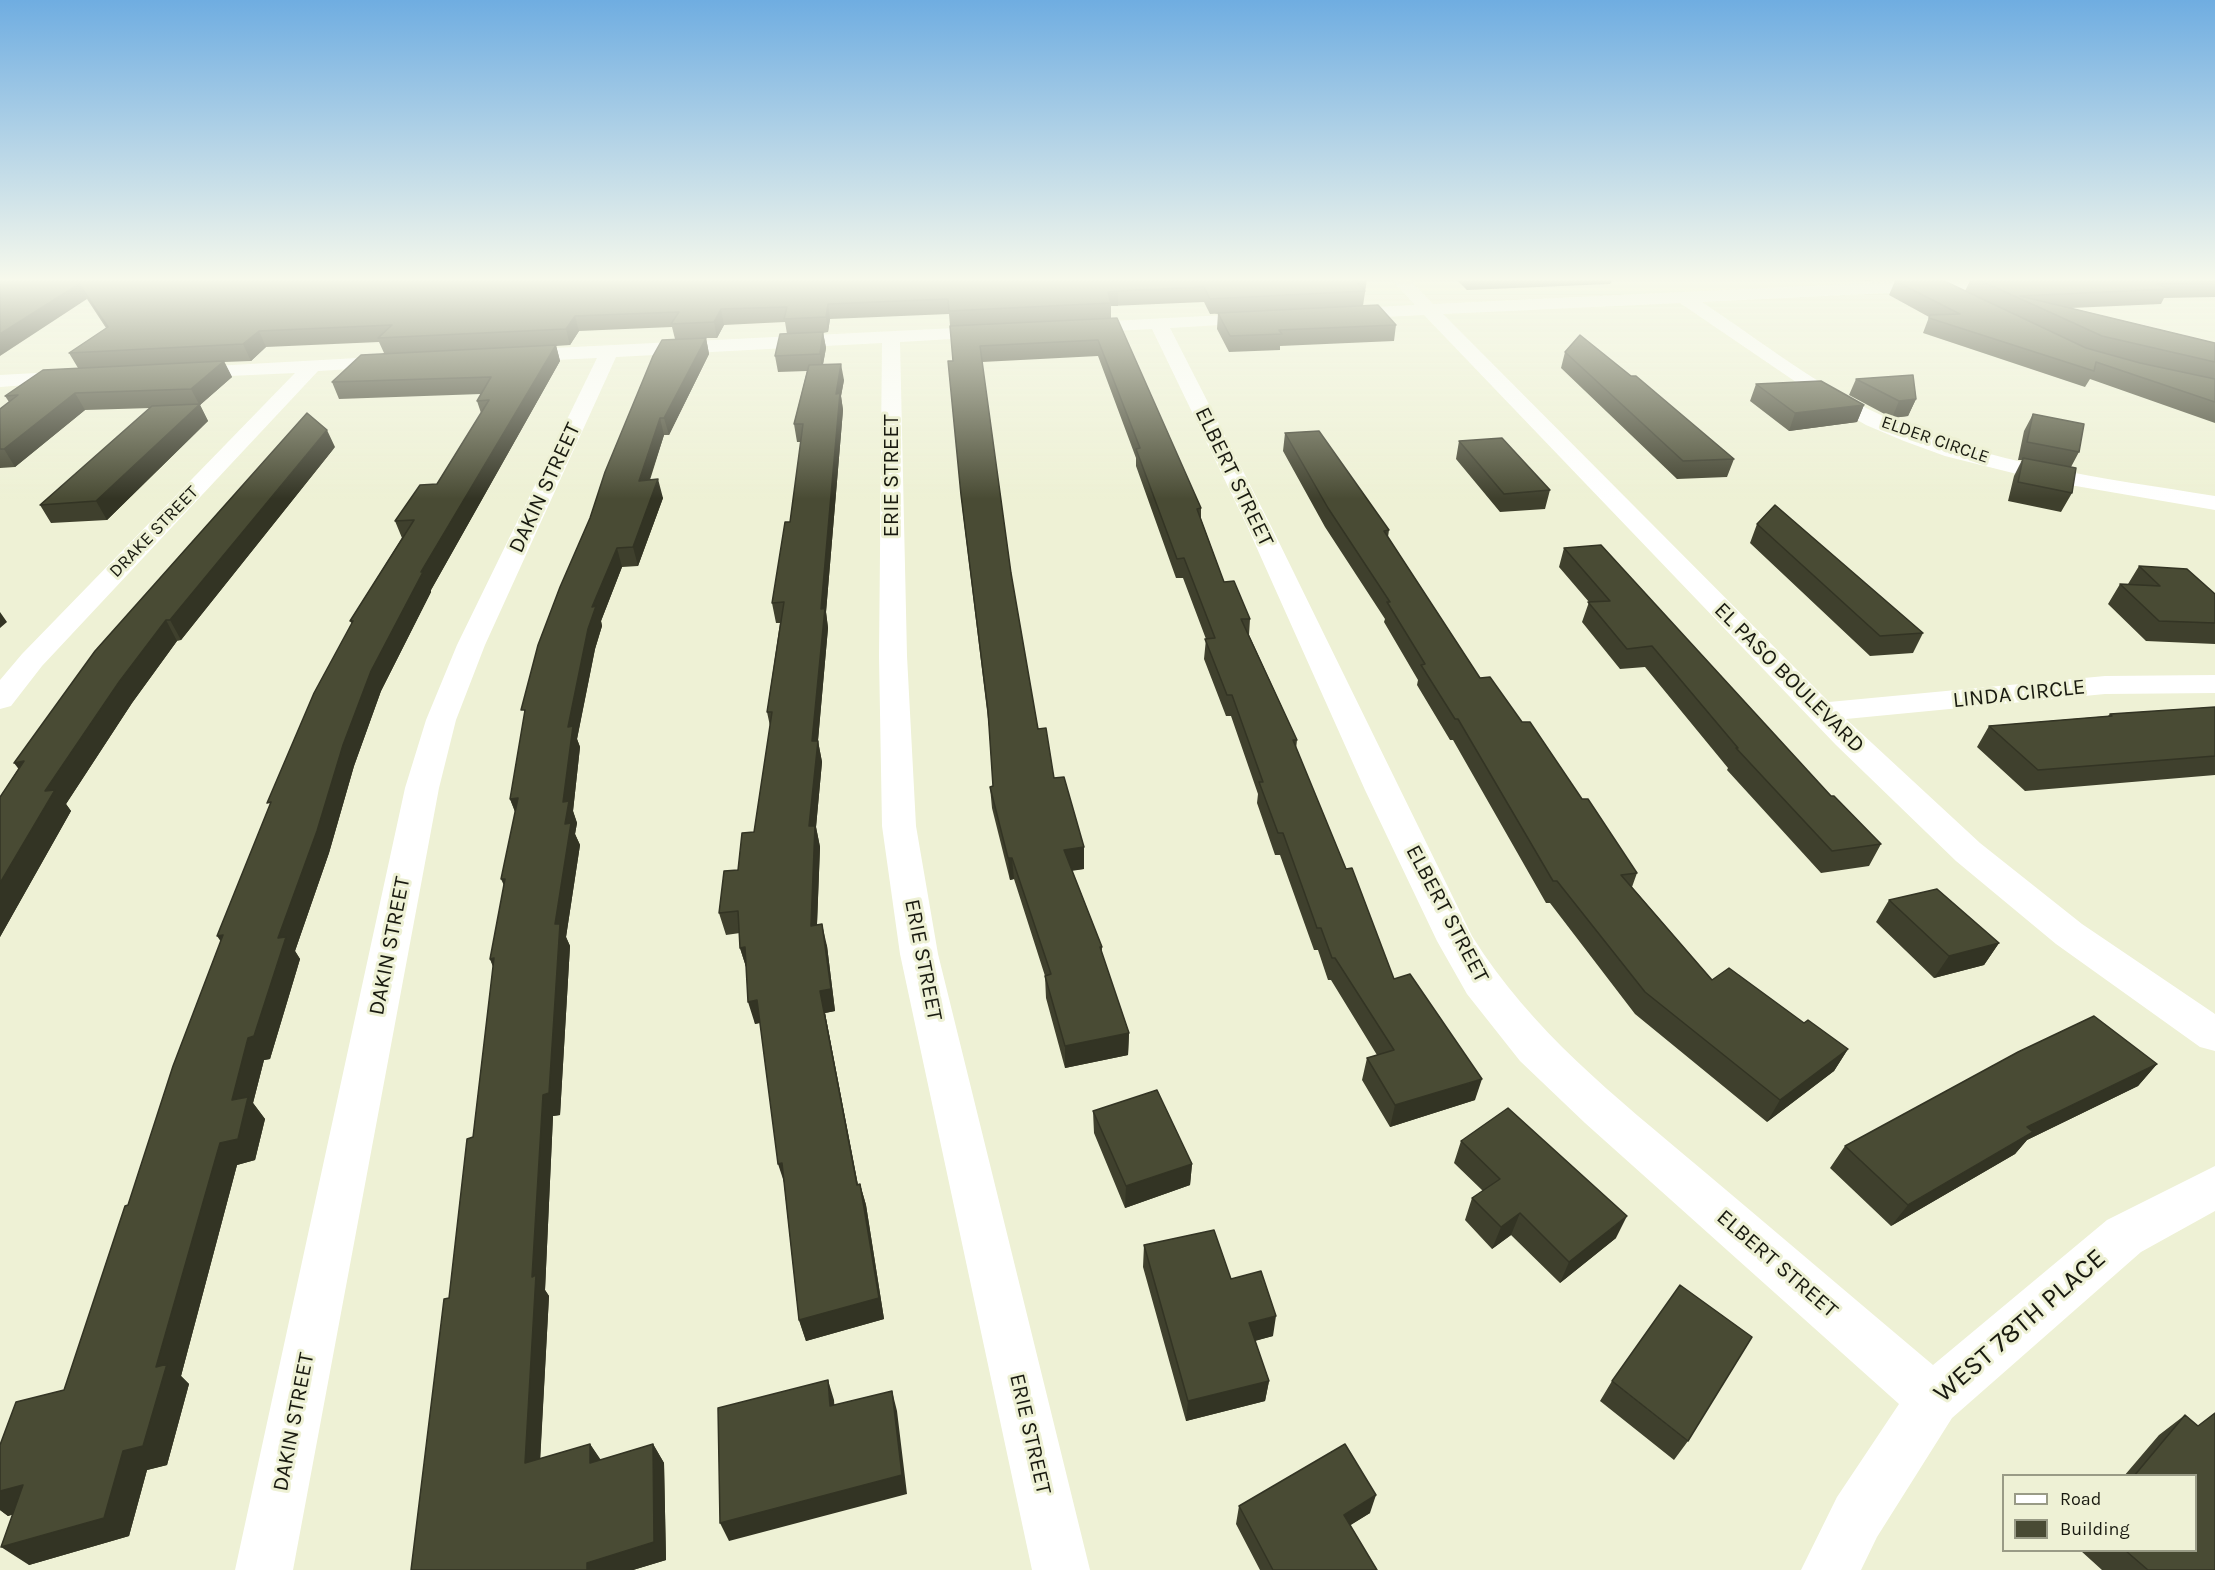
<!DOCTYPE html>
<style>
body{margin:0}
#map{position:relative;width:2215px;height:1570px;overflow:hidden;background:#eef1d5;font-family:Karla,sans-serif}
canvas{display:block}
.legend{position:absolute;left:2002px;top:1474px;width:195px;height:78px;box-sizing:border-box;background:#eef1d5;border:2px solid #999b86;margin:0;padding:8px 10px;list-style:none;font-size:18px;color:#191a10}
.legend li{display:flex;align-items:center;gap:12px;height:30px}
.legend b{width:30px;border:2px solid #999b86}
</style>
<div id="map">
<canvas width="2215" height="1570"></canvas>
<ul class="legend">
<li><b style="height:8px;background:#fff"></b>Road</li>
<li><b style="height:16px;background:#494b34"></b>Building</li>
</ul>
</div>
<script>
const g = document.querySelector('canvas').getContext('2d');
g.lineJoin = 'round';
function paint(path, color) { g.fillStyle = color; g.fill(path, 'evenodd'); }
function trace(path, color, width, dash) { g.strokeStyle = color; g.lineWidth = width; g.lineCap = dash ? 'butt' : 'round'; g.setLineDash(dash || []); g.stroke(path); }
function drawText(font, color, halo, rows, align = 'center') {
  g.font = font + ' Karla,sans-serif'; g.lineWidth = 6; g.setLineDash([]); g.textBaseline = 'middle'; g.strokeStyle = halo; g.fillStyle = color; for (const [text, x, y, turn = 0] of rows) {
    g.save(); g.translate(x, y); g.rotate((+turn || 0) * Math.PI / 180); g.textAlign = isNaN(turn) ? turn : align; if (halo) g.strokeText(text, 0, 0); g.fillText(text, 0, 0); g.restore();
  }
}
paint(new Path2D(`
 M 1391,279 L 1409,279 L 1433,304 L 1955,279 L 2078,279 L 2070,284 L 1702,302 C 1761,341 1818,387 1883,416 C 1987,464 2103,478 2215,496 L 2215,510 L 2041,480 L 1945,456 L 1904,441 L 1866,425 L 1818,397 L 1680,303 L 1443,314 L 1829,702 L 2105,676 L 2215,675 L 2215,693 L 2105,694 L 1846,719 L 1980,843 L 2082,924 L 2215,1014 L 2215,1051 L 2200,1047 L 2056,944 L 1956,861 L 1836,745 L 1424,315 L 1338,319 L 1329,314 L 1338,309 L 1415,305 Z
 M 1263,313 L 1269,314 L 1272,318 L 1269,322 L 1170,328 L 1271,526 L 1472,936 C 1531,1031 1616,1097 1700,1168 C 1778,1234 1855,1299 1933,1365 L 2107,1220 L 2215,1166 L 2215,1211 L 2141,1252 L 1952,1418 L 1877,1537 L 1861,1570 L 1801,1570 L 1837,1497 L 1899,1404 L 1585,1123 L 1520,1061 L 1467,994 L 1437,941 L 1365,790 L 1247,526 L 1152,329 L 1074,333 L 1065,328 L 1074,323 Z
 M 996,326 L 1003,328 L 1005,332 L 1003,336 L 900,342 L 907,656 L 916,826 L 938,954 L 1090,1570 L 1032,1570 L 900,954 L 882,826 L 879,656 L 882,343 L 616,357 L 485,645 L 456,720 L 439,788 L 293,1570 L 235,1570 L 405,788 L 426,720 L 457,645 L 597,358 L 514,362 L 504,356 L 514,350 Z
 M 394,356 L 401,358 L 404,362 L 401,366 L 318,371 L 42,666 L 11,706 L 0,709 L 0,680 L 22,654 L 295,373 L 185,378 L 178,376 L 175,372 L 178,368 Z
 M 73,371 L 80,373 L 83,377 L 80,381 L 0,387 L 0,375 Z`), '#fff');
paint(new Path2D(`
 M 0,279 L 1367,279 L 1363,306 L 1396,325 L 1394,341 L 1280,346 L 1280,350 L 1229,352 L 1217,329 L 1218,313 L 1263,311 L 1210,314 L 1204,302 L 1111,306 L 1111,319 L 1117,318 L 1201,508 L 1201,519 L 1224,582 L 1250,619 L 1249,635 L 1297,740 L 1296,749 L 1346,869 L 1394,979 L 1475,1100 L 1390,1127 L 1362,1080 L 1367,1058 L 1377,1055 L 1331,980 L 1328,980 L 1318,950 L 1314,950 L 1280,855 L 1275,855 L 1257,803 L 1258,794 L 1231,716 L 1226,716 L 1204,659 L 1206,639 L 1183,578 L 1176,578 L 1136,466 L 1136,458 L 1098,356 L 982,362 L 1011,573 L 1038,729 L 1054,778 L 1084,847 L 1084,869 L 1072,870 L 1102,947 L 1102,954 L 1129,1033 L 1128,1055 L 1065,1068 L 1046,998 L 1045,976 L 1014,879 L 1010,880 L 992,808 L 990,787 L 993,786 L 989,727 L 963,514 L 950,378 L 953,361 L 949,314 L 830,319 L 828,332 L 823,333 L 826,348 L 823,364 L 844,380 L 841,396 L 843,410 L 826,612 L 828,628 L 818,741 L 822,762 L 816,827 L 820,847 L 817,925 L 827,946 L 835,1011 L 825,1013 L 858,1185 L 860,1184 L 866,1205 L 884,1319 L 806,1341 L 799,1320 L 784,1183 L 760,1023 L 755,1024 L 747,970 L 740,948 L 740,933 L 726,935 L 719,913 L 754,832 L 770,726 L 767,712 L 780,623 L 776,623 L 772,603 L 790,522 L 801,442 L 797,442 L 794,424 L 807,371 L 778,372 L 775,356 L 787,334 L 785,322 L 724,325 L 717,338 L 706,338 L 709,354 L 669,435 L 664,435 L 650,480 L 663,498 L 638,566 L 622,567 L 601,621 L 602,626 L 595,649 L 577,739 L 580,747 L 573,811 L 577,823 L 575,834 L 580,845 L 566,937 L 570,946 L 560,1115 L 553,1116 L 545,1290 L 549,1296 L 540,1459 L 590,1444 L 600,1460 L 653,1444 L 664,1463 L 666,1560 L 633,1570 L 411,1570 L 449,1298 L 473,1137 L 493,967 L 490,959 L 504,886 L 515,812 L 510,799 L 675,339 L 672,327 L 579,331 L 570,345 L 556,346 L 560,361 L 431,590 L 431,592 L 381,691 L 354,766 L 329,853 L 295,951 L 300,959 L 270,1059 L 264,1060 L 253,1103 L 265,1119 L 255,1160 L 237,1165 L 181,1376 L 189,1384 L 167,1465 L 147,1470 L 129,1536 L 29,1565 L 13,1514 L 8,1516 L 0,1510 L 0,1445 L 64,1390 L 128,1205 L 352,624 L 350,621 L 402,538 L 395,521 L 437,484 L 481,413 L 477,401 L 481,394 L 339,399 L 332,382 L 384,353 L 379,342 L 266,347 L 251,361 L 224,362 L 232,377 L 200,405 L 208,421 L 107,520 L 51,523 L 40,505 L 151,408 L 85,410 L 15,467 L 0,468 L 0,409 L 9,402 L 5,396 L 78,368 L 69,353 L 106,328 L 87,299 Z
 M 1456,279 L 1613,279 L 1610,284 L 1467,290 Z
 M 1860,279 L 1903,279 L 1863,281 Z
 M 1971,279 L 2215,279 L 2215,297 L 2164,298 L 2161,304 L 2071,308 L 2215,343 L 2215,423 L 2090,379 L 2085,387 L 1923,333 L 1929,317 L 1889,295 L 1895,281 L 1965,291 Z
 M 1565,352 L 1734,459 L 1727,477 L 1677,479 L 1561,368 Z
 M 1856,379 L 1916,399 L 1908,416 L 1892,418 L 1849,395 Z
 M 1756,384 L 1864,405 L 1857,422 L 1789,431 L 1750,401 Z
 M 2033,414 L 2079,452 L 2071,467 L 2072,493 L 2061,512 L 2008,501 L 2014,476 L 2022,460 L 2018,460 L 2024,431 Z
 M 1285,433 L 1389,530 L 1388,537 L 1480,678 L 1522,722 L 1582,799 L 1637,873 L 1632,887 L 1712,980 L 1804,1023 L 1848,1049 L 1834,1071 L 1767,1122 L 1635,1014 L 1550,903 L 1546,903 L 1453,740 L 1450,740 L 1417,685 L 1418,680 L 1384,622 L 1385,619 L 1325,527 L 1283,451 Z
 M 1459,441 L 1550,490 L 1545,509 L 1500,512 L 1456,459 Z
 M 335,447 L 181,640 L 177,641 L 132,703 L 66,804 L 71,811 L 0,937 L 0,797 L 95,651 Z
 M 1757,524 L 1923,633 L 1913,653 L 1870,656 L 1750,543 Z
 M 1564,548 L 1881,844 L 1869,866 L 1821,873 L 1727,770 L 1728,768 L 1645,667 L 1620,669 L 1582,622 L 1589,602 L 1559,567 Z
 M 2139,566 L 2215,594 L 2215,644 L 2146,641 L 2108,604 L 2120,584 L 2128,584 Z
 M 2215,707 L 2215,775 L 2025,791 L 1977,747 L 1989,726 L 2108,716 L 2110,714 Z
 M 1889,900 L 1999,943 L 1984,965 L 1934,978 L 1876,922 Z
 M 2157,1064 L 2138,1086 L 2027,1140 L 2015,1154 L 1891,1226 L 1830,1168 L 1845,1146 Z
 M 1093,1111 L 1192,1164 L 1190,1185 L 1125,1208 L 1094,1133 Z
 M 1461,1141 L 1616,1238 L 1560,1283 L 1511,1235 L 1492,1249 L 1465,1220 L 1472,1198 L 1483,1191 L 1454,1163 Z
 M 1144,1245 L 1231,1279 L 1273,1336 L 1255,1341 L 1269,1381 L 1265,1401 L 1186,1421 L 1143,1267 Z
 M 1612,1381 L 1688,1441 L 1674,1460 L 1600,1401 Z
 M 2185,1415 L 2215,1570 L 2102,1570 L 2081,1551 L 2196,1551 L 2196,1476 L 2124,1476 L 2159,1435 Z
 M 1239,1506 L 1370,1513 L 1350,1525 L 1377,1570 L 1260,1570 L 1236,1524 Z`), '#3f402d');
paint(new Path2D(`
 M 79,284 L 87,299 L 0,356 L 0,334 Z
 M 1118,291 L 1118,306 L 1111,306 L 1111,303 L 1108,292 Z
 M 828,304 L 830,319 L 828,332 L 826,317 Z
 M 721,309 L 724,325 L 717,338 L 714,322 Z
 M 575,316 L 579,331 L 570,345 L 566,329 Z
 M 259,331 L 266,347 L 251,361 L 243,344 Z
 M 823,332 L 826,348 L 822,370 L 820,354 Z
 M 706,338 L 709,354 L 669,435 L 664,418 Z
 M 556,345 L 560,361 L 431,590 L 431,592 L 381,691 L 354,766 L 329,853 L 295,951 L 300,959 L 270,1059 L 264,1060 L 253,1103 L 265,1119 L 255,1160 L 237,1165 L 181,1376 L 189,1384 L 167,1465 L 147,1470 L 129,1536 L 29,1565 L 1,1547 L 123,1451 L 156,1367 L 248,1038 L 278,938 L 343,745 L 371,671 L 421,572 Z
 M 224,361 L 232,377 L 200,405 L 208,421 L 107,520 L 96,501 L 199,404 L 191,389 Z
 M 841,364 L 844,380 L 841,396 L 843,410 L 826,612 L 828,628 L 816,762 L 812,741 L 836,394 Z
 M 75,393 L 85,410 L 15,467 L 4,449 Z
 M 1916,399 L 1908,416 L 1892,418 L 1899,401 Z
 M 1864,405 L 1857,422 L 1789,431 L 1795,413 Z
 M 660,418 L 664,435 L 643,499 L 639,481 Z
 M 327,430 L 335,447 L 181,640 L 170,620 Z
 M 658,479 L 663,498 L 638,566 L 633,547 Z
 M 617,548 L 622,567 L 601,621 L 602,626 L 595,649 L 577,739 L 580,747 L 573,811 L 577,823 L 575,834 L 580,845 L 566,937 L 570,946 L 560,1115 L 553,1116 L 545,1290 L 549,1296 L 539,1482 L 525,1463 L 532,1277 L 543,1095 L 555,924 L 568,727 L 592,607 Z
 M 0,612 L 7,622 L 0,628 Z
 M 166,620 L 177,641 L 132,703 L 66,804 L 71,811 L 0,937 L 0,883 L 45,791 L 119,682 Z
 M 818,741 L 822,762 L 816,827 L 820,847 L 816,948 L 811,926 L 809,826 Z
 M 24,761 L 30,784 L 14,763 Z
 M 518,798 L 519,821 L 510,799 Z
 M 1084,847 L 1084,869 L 1065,872 L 1064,850 Z
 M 1008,858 L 1012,858 L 1014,879 L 1010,880 Z
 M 501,879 L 505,879 L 511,901 Z
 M 822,924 L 827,946 L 835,1011 L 825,1013 L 862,1206 L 857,1185 L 820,991 Z
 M 223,935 L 232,958 L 217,936 Z
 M 1999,943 L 1984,965 L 1934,978 L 1949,956 Z
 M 745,947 L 747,970 L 740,948 Z
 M 494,958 L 500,981 L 490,959 Z
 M 757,1000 L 763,1022 L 755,1024 L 748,1002 Z
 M 1129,1033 L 1128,1055 L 1065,1068 L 1065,1046 Z
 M 1848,1049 L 1834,1071 L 1767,1122 L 1780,1100 Z
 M 2157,1064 L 2138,1086 L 2027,1140 L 2015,1154 L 1891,1226 L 1908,1205 L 2027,1127 Z
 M 1482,1079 L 1475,1100 L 1390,1127 L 1395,1105 Z
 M 782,1163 L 785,1185 L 778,1164 Z
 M 1192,1164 L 1190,1185 L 1125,1208 L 1126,1186 Z
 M 860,1184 L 866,1205 L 884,1319 L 806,1341 L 799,1320 Z
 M 1520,1213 L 1511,1235 L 1492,1249 L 1501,1227 Z
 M 1627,1216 L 1616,1238 L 1560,1283 L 1569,1262 Z
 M 1276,1316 L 1273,1336 L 1246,1343 L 1249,1323 Z
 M 828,1380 L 834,1400 L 836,1426 L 830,1406 Z
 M 1269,1381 L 1265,1401 L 1186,1421 L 1188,1401 Z
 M 892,1391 L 897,1411 L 907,1494 L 729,1541 L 720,1523 Z
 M 590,1444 L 603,1463 L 590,1463 Z
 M 653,1444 L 664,1463 L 666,1560 L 633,1570 L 587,1570 L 587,1563 Z
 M 23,1485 L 50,1504 L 8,1516 L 0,1510 L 0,1491 Z
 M 1376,1495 L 1370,1513 L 1338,1533 L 1344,1515 Z`), '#333424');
const building = new Path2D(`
 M 0,279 L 1354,279 L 1365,291 L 1210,299 L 1204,287 L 1118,291 L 1108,292 L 1111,303 L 949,311 L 948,299 L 828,304 L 826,317 L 784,319 L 787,307 L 721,309 L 714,322 L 671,324 L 679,312 L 575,316 L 566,329 L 378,338 L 392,325 L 259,331 L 243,344 L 69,353 L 108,327 L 79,284 L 0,334 Z
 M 1918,279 L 1940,279 L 2086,348 L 2140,363 L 2215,379 L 2215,402 L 2096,362 L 2094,371 L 1929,318 L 1930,315 L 1960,314 L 1895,281 Z
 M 1977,279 L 2215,279 L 2215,282 L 2157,284 L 2169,289 L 2020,296 L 2215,343 L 2215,362 L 2102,336 Z
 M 1378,305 L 1396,325 L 1279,330 L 1282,334 L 1230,336 L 1218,313 Z
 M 1117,318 L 1201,508 L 1197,509 L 1224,582 L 1234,581 L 1250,619 L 1241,619 L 1297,740 L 1293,740 L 1346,869 L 1352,868 L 1394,979 L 1410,974 L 1482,1079 L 1395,1105 L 1367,1058 L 1394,1050 L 1335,958 L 1332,958 L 1321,928 L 1317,928 L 1283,833 L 1278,833 L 1259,782 L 1263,782 L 1232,695 L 1227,695 L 1205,639 L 1215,638 L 1184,558 L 1177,559 L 1136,449 L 1140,448 L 1098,340 L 980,346 L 1011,573 L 1038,729 L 1046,728 L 1054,778 L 1064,777 L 1084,847 L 1064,850 L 1102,947 L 1100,947 L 1129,1033 L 1065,1046 L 1045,976 L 1051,974 L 1012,858 L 1008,858 L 990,787 L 993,786 L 988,711 L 961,495 L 948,361 L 953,361 L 950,326 Z
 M 823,332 L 820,354 L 775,356 L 780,334 Z
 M 1580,335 L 1631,376 L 1636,376 L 1734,459 L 1683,461 L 1565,352 Z
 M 706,338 L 664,418 L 660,418 L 639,481 L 658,479 L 633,547 L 617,548 L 592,607 L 596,606 L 588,629 L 568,727 L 573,726 L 563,802 L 569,801 L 565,824 L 571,823 L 555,924 L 560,924 L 549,1093 L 543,1095 L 532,1277 L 536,1275 L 525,1463 L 590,1444 L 590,1463 L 653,1444 L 654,1542 L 587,1563 L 587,1570 L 411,1570 L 444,1299 L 449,1298 L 467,1139 L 473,1137 L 494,958 L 490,959 L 505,879 L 501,879 L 518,798 L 510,799 L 525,710 L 521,710 L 538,645 L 560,587 L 590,518 L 605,472 L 653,356 L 662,340 Z
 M 556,345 L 421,572 L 423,572 L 371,671 L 343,745 L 317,831 L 278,938 L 286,937 L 254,1036 L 248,1038 L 232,1100 L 248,1097 L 238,1139 L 220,1143 L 156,1367 L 167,1364 L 143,1446 L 123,1451 L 104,1518 L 1,1547 L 23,1485 L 0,1491 L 0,1445 L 16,1402 L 64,1390 L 125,1206 L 128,1205 L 173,1066 L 223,935 L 217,936 L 271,802 L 267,803 L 314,693 L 353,621 L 350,621 L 414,520 L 395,521 L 420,485 L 437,484 L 489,400 L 477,401 L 491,377 L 332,382 L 361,355 Z
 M 224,361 L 191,389 L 75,393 L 4,449 L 0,449 L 0,409 L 18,395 L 5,396 L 43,370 Z
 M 841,364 L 836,394 L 840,393 L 821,609 L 825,608 L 812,741 L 818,741 L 809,826 L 815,826 L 811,926 L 822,924 L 831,989 L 820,991 L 857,1185 L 860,1184 L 879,1298 L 799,1320 L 782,1163 L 778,1164 L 757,1000 L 748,1002 L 745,947 L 740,948 L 738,911 L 719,913 L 724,871 L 738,870 L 742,833 L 754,832 L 772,712 L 767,712 L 784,602 L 772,603 L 785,522 L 790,522 L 803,424 L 794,424 L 809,365 Z
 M 1913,375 L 1916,399 L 1899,401 L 1856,379 Z
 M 1821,381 L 1864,405 L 1795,413 L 1756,384 Z
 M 200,404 L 96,501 L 40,505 L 152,406 Z
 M 307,413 L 327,430 L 170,620 L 166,620 L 119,682 L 45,791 L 55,790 L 0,883 L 0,797 L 24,761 L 14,763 L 95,651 Z
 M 2033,414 L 2084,424 L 2079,452 L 2027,442 Z
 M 1319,431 L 1389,530 L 1384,531 L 1480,678 L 1490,677 L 1522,722 L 1530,722 L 1582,799 L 1588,799 L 1637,873 L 1621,875 L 1712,980 L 1729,968 L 1804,1023 L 1808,1020 L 1848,1049 L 1780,1100 L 1645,992 L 1557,881 L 1553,881 L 1458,719 L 1455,719 L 1421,665 L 1425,664 L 1387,602 L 1390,602 L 1328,508 L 1285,433 Z
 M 1502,438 L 1550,490 L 1504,494 L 1459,441 Z
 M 2023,458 L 2076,468 L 2072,493 L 2018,482 Z
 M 1775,505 L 1923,633 L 1880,636 L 1757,524 Z
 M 1601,545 L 1831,796 L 1834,796 L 1881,844 L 1832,851 L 1736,748 L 1738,748 L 1652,646 L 1627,649 L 1588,602 L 1610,601 L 1564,548 Z
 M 2139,566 L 2187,569 L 2215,594 L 2215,623 L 2159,621 L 2120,584 L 2160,586 Z
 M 2215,707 L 2215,756 L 2038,770 L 1989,726 L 2112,716 L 2110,714 Z
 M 1937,889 L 1999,943 L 1949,956 L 1889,900 Z
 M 2094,1016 L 2157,1064 L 2027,1127 L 2033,1132 L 1908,1205 L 1845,1146 L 2018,1052 Z
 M 1157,1090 L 1192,1164 L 1126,1186 L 1093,1111 Z
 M 1508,1108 L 1627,1216 L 1569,1262 L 1520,1213 L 1501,1227 L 1472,1198 L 1500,1179 L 1461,1141 Z
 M 1214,1230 L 1231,1279 L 1261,1271 L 1276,1316 L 1249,1323 L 1269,1381 L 1188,1401 L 1144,1245 Z
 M 1680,1285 L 1752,1337 L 1688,1441 L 1612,1381 Z
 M 828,1380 L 830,1406 L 892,1391 L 902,1475 L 720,1523 L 718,1408 Z
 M 2215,1413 L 2215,1570 L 2148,1570 L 2126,1551 L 2196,1551 L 2196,1476 L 2134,1476 L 2185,1415 L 2198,1426 Z
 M 1345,1444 L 1376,1495 L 1344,1515 L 1377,1570 L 1273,1570 L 1239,1506 Z`);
paint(building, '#494b34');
trace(building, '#333424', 1.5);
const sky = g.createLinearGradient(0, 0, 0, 499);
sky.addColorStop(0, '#6fade1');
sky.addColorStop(0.56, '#f7f9ec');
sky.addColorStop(1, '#f7f9ec00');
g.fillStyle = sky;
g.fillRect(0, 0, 2215, 499);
drawText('18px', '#191a10', '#eef1d5', [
 ["ELDER CIRCLE",1935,440,19],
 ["DRAKE STREET",154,532,-46]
]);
drawText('22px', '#191a10', '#eef1d5', [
 ["ERIE STREET",892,476,-90],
 ["ELBERT STREET",1234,477,64],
 ["DAKIN STREET",545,488,-65],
 ["EL PASO BOULEVARD",1789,678,45],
 ["LINDA CIRCLE",2019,694,-6],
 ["ELBERT STREET",1447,914,62],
 ["DAKIN STREET",390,946,-79],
 ["ERIE STREET",923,960,79],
 ["ELBERT STREET",1777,1264,41],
 ["DAKIN STREET",294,1422,-79],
 ["ERIE STREET",1030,1434,77]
]);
drawText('27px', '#191a10', '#eef1d5', [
 ["WEST 78TH PLACE",2020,1326,-41]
]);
</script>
